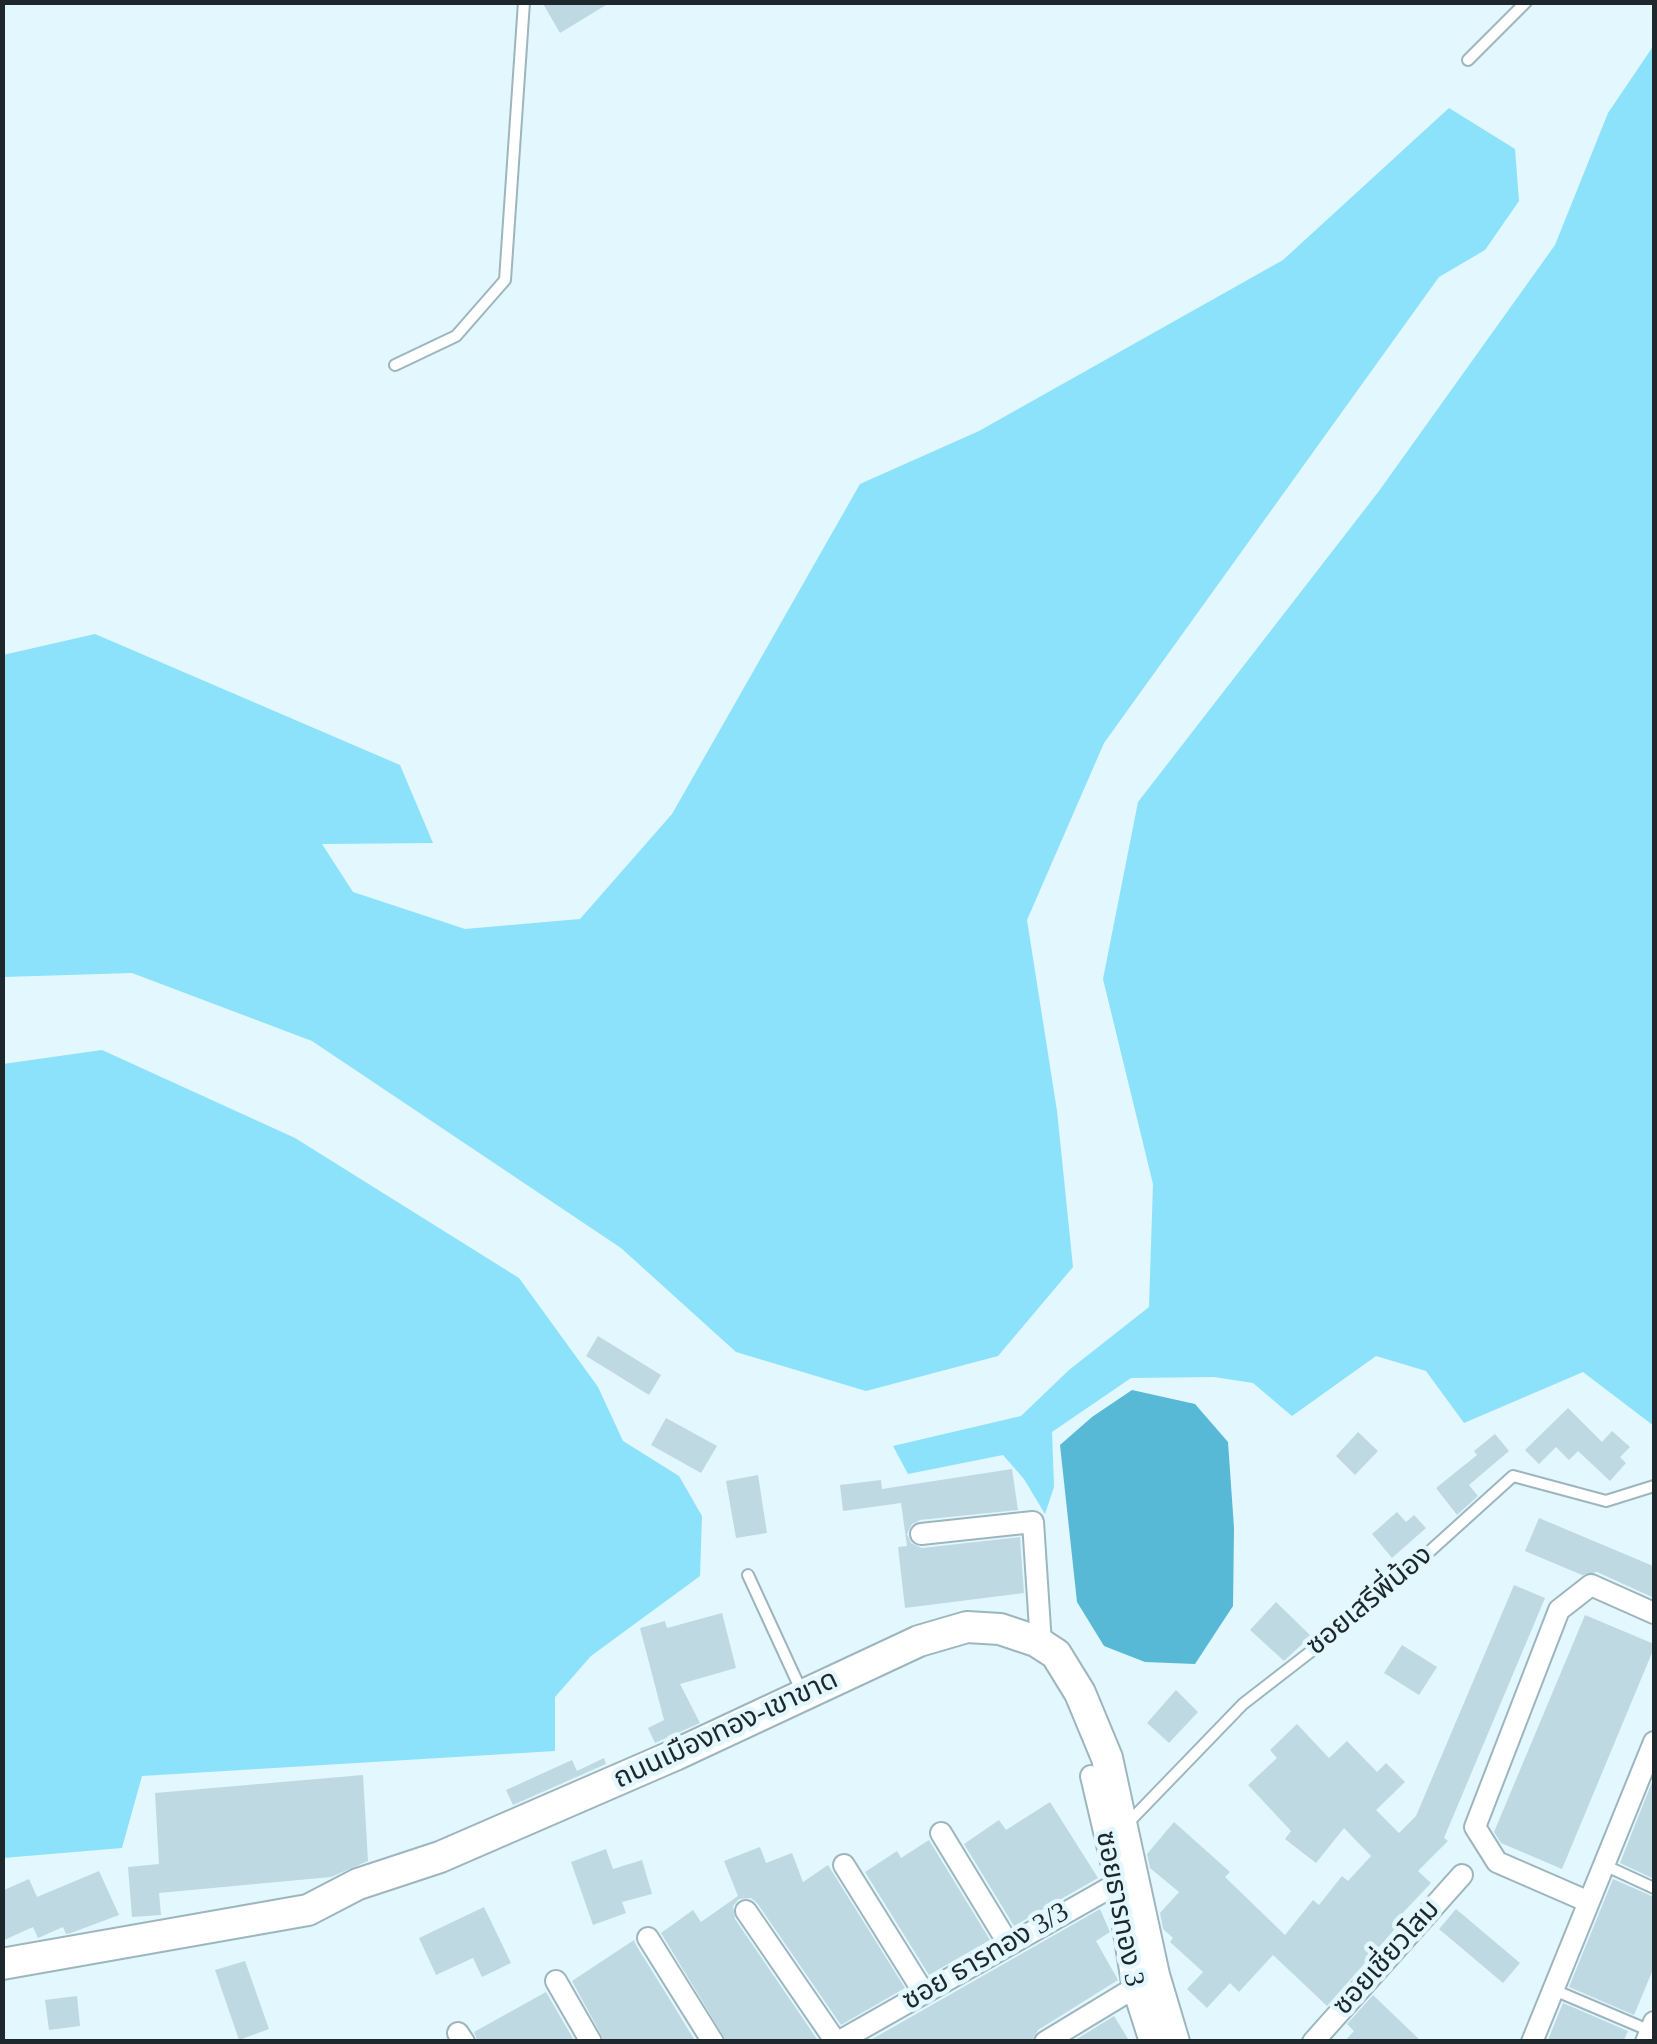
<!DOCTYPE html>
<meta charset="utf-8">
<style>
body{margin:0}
#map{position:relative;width:1657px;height:2044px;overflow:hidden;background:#e2f7fe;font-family:"Times New Roman",serif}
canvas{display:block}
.frame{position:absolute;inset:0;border:5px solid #1e282c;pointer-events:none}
</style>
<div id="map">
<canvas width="1657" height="2044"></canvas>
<div class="frame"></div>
</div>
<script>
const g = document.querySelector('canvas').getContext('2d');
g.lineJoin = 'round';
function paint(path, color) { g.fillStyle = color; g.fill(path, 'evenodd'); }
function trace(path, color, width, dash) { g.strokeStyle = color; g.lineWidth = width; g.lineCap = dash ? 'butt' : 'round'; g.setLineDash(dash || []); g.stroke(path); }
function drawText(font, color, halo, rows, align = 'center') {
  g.font = font + ' "Times New Roman","Noto Sans Thai",serif'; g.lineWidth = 9; g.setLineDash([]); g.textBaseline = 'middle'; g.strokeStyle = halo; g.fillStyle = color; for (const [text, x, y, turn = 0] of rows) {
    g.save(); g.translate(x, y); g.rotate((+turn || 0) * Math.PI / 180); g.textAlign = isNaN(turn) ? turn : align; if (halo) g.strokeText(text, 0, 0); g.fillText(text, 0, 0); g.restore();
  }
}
paint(new Path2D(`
 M 1654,45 L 1654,1426 L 1583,1372 L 1464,1423 L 1426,1371 L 1376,1356 L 1292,1416 L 1253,1383 L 1214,1377 L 1131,1378 L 1052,1432 L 1054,1487 L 1045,1514 L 1024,1479 L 1003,1455 L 908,1474 L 893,1446 L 1021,1416 L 1069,1370 L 1149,1307 L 1153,1184 L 1103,979 L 1138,802 L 1379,491 L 1555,245 L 1608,113 Z
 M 1449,108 L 1515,149 L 1519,201 L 1485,250 L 1439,277 L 1104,743 L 1027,920 L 1057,1111 L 1073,1267 L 998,1356 L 866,1391 L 736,1352 L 621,1248 L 312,1041 L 132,973 L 3,977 L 3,655 L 95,634 L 400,765 L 433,843 L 322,844 L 353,892 L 465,929 L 580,919 L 672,814 L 860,484 L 979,431 L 1283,260 Z
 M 102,1050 L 295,1138 L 519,1278 L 598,1387 L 623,1441 L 679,1476 L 702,1516 L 700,1576 L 591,1656 L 555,1697 L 555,1751 L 142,1776 L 122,1848 L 3,1858 L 3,1064 Z`), '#8ce1fb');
paint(new Path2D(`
 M 1132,1390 L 1195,1404 L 1228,1442 L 1234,1528 L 1233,1606 L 1195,1664 L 1145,1662 L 1104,1646 L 1077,1602 L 1060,1445 L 1092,1417 Z`), '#57b9d5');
paint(new Path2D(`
 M 542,2 L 611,2 L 560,33 Z
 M 598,1336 L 661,1375 L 649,1395 L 586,1356 Z
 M 1568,1408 L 1602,1442 L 1612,1431 L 1630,1447 L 1620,1457 L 1626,1463 L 1610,1481 L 1578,1451 L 1569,1460 L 1556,1447 L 1539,1464 L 1525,1450 Z
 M 666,1418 L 717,1446 L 701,1473 L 651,1445 Z
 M 1358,1432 L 1378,1451 L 1355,1475 L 1336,1456 Z
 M 1495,1434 L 1509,1451 L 1469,1485 L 1478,1496 L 1457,1515 L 1436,1488 L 1477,1455 L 1474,1451 Z
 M 1012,1469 L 1018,1510 L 920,1520 L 912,1524 L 907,1534 L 911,1543 L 922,1548 L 1020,1537 L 1024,1593 L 905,1608 L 898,1547 L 907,1546 L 901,1503 L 843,1511 L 840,1485 L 881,1480 L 882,1489 Z
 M 758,1475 L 767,1533 L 736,1538 L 726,1481 Z
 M 1397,1512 L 1406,1522 L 1414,1515 L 1426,1528 L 1392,1558 L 1372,1534 Z
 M 1539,1518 L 1653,1566 L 1654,1562 L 1654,1598 L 1597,1572 L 1582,1575 L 1525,1551 Z
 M 1514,1585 L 1545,1598 L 1444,1838 L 1448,1841 L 1418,1871 L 1431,1883 L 1397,1919 L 1401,1922 L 1327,2006 L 1273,1955 L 1239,1992 L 1230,1983 L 1207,2008 L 1187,1989 L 1203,1972 L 1170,1942 L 1173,1938 L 1163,1929 L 1160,1913 L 1179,1892 L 1150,1868 L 1147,1854 L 1174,1822 L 1230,1872 L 1225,1877 L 1285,1935 L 1313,1900 L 1319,1905 L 1342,1876 L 1348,1881 L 1371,1856 L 1344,1828 L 1316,1863 L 1285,1839 L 1291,1831 L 1248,1785 L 1277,1758 L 1270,1750 L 1297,1724 L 1329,1758 L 1347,1741 L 1377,1772 L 1386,1763 L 1405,1782 L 1376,1810 L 1399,1833 L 1416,1816 Z
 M 1276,1602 L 1311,1636 L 1284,1661 L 1250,1630 Z
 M 722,1613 L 736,1668 L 680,1684 L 700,1723 L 655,1743 L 648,1728 L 664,1720 L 640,1628 L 665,1621 L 667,1628 Z
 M 1585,1615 L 1654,1644 L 1654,1648 L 1562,1869 L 1501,1843 L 1494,1832 Z
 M 1402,1645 L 1437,1667 L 1419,1695 L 1384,1673 Z
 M 1176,1690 L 1198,1712 L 1169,1743 L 1147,1723 Z
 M 604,1758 L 606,1764 L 513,1805 L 506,1790 L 572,1760 L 577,1771 Z
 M 363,1775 L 368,1861 L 331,1877 L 159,1893 L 161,1915 L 132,1917 L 128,1867 L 159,1864 L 155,1793 Z
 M 1654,1777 L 1654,1879 L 1620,1863 Z
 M 1050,1802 L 1098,1878 L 1014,1926 L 964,1844 L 999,1820 L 1006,1830 Z
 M 929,1840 L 990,1940 L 929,1975 L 865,1872 L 897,1851 L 901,1858 Z
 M 760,1847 L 766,1863 L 792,1853 L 803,1882 L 828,1865 L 905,1988 L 841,2025 L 757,1903 L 751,1898 L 739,1899 L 733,1906 L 735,1919 L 819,2042 L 727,2042 L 661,1933 L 693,1910 L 701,1922 L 738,1896 L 724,1861 Z
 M 606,1849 L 613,1869 L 642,1860 L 652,1894 L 622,1902 L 626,1913 L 593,1925 L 571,1862 Z
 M 99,1871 L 119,1915 L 71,1933 L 66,1934 L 63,1927 L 38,1938 L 33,1927 L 2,1941 L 2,1891 L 29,1879 L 37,1897 Z
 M 1613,1879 L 1654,1897 L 1654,1967 L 1634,2015 L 1569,1987 Z
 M 484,1907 L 511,1963 L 482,1977 L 473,1958 L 436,1975 L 419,1938 Z
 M 1100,1909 L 1110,1932 L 1096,1941 L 1118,1980 L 1038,2030 L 1031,2042 L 867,2042 Z
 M 1456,1909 L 1520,1963 L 1503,1983 L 1439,1929 Z
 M 634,1940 L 636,1945 L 696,2042 L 605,2042 L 572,1981 Z
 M 245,1961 L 269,2029 L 239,2040 L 215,1970 Z
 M 546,1992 L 575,2042 L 478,2042 L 474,2032 Z
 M 1373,1995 L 1422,2042 L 1344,2042 L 1354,2031 L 1347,2024 Z
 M 77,1996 L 80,2026 L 49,2030 L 45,2000 Z
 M 1563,2003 L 1628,2031 L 1623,2042 L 1547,2042 Z
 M 1114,2016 L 1130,2042 L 1072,2042 Z`), '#bfd9e2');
const lane = new Path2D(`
 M 1468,60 L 1526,2
 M 395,365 L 456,336 L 505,280 L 524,2
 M 748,1575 L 801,1690
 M 1126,1825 L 1243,1704 L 1367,1608 L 1513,1476 L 1606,1501 L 1654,1486
 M 1604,1865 L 1654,1888
 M 1554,1990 L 1653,2032`);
const street = new Path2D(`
 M 921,1534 L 1033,1522 L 1041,1644
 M 1091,1776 L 1116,1883 L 1133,1989 L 1150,2042
 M 941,1833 L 1008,1943
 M 844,1865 L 924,1993
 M 1589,1902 L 1497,1862 L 1475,1827 L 1559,1610 L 1591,1585 L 1654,1613
 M 746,1911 L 836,2042
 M 648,1938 L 713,2042
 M 556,1981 L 591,2042
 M 458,2033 L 464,2042
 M 838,2042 L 1134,1874
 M 1045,2042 L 1144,1982
 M 1313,2042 L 1462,1875
 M 1532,2042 L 1654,1742
 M 1646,2042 L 1654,2022`);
const secondary = new Path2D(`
 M 2,1964 L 308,1910 L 358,1884 L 440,1857 L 675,1755 L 919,1641 L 967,1627 L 1000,1629 L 1036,1641 L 1056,1654 L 1080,1693 L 1107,1758 L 1154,1975 L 1174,2042`);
trace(lane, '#9db6be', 14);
trace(street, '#9db6be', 24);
trace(secondary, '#9db6be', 34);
trace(lane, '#fff', 10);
trace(street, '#fff', 20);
trace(secondary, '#fff', 30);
drawText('28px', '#1e282c', '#e2f7fe', [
 ["ซอยเสรีพี่น้อง",1370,1601,-40],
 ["ถนนเมืองทอง-เขาขาด",726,1730,-25],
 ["ซอยธารทอง 3",1119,1909,79],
 ["ซอย ธารทอง 3/3",986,1957,-30],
 ["ซอยเชี่ยวโสม",1387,1958,-48]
]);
</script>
